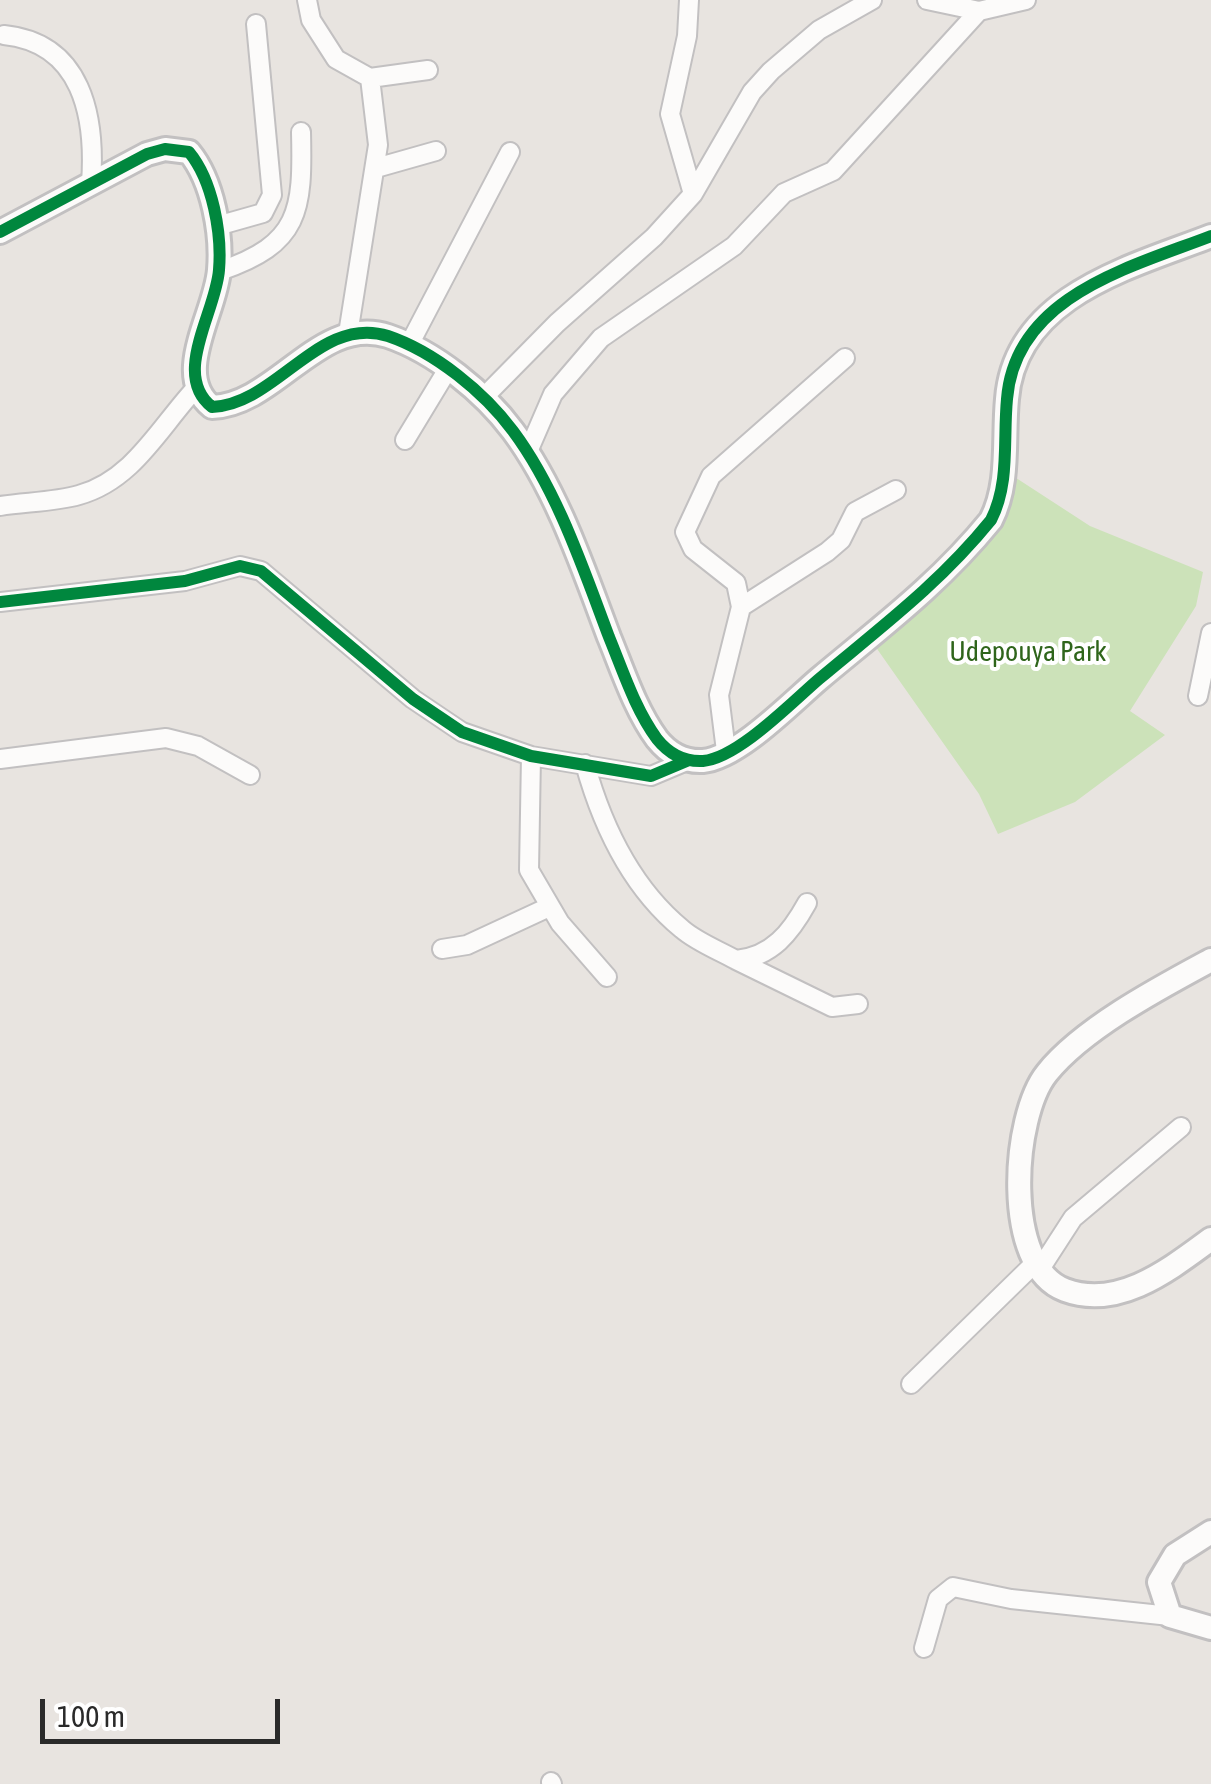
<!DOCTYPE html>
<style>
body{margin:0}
#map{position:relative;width:1211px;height:1784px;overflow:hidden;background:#e8e4e0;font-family:"Asap Condensed",sans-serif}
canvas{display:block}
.scale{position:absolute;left:40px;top:1699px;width:240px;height:45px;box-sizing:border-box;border:5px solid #2a2a2a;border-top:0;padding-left:12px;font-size:30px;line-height:35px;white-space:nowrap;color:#2a2a2a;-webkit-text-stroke:8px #fff;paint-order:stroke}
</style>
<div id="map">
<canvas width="1211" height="1784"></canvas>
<div class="scale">100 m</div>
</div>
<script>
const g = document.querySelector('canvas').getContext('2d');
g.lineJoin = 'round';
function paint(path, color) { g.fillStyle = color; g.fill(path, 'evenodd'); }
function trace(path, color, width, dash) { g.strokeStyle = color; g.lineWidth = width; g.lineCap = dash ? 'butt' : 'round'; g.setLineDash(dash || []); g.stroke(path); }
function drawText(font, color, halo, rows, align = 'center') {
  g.font = font + ' "Asap Condensed",sans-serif'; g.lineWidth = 8; g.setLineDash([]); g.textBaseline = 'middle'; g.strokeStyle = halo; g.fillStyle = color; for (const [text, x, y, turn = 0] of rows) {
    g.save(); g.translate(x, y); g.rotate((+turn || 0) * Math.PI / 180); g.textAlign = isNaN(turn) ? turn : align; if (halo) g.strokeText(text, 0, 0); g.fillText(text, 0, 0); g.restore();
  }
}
paint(new Path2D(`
 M 1010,474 L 1090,526 L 1203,572 L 1196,606 L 1130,711 L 1165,735 L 1075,802 L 998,834 L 979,794 L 875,646 L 942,569 Z`), '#cce2b9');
const street = new Path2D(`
 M 307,0 L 311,20 L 336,59 L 370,78 L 378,145 L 348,334
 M 689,0 L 687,36 L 670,114 L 693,194
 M 927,0 L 979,11 L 1026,0
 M 4,35 C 82,43 96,116 91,184
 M 370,78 L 428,70
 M 376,168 L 436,151
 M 217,226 L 263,213 L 272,195 L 256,24
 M 220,271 C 300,244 303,211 301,132
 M 409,345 L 510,152
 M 483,398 L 557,323 L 654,237 L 693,194 L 752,92 L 771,71 L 819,30 L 872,0
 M 405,440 L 448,369
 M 527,454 L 553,394 L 601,338 L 734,246 L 784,193 L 833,171 L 979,11
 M 0,506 C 25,502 55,502 79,495 C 133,480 159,428 195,389
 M 0,602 L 185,581 L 240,566 L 261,571 L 413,699 L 462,732 L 531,756 L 651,776 L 689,760
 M 741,607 L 827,552 L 841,540 L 855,512 L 896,490
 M 1198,696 L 1211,633
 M 726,751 L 719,695 L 741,607 L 736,583 L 693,549 L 685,532 L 711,476 L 845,358
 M 531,756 L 529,870 L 560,923 L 607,977
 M 0,759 L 166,738 L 198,746 L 250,775
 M 585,764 C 602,825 632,888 682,929 C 697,942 718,950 736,960 C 772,957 791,932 807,903
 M 442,949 L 467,945 L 549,907
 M 736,960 L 832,1007 L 858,1004
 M 1040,1269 L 1073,1218 L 1181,1127
 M 911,1384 L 1037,1261
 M 924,1648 L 938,1599 L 953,1587 L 1011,1599 L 1170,1616
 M 551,1782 L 552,1784`);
const secondary = new Path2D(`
 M 0,232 L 147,154 L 165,149 L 189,152 C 213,181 222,234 219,270 C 216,312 171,375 212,407 C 276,405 320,314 388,336 C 435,352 484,392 513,431 C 557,490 583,568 609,637 C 623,671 635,709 657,739 C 669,754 684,762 703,761 C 738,758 792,702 819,679 C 881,627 939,584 991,520 C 1010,483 1003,440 1007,399 C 1015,296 1131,267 1211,236
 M 1211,960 C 1161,987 1083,1028 1047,1073 C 1012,1116 1002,1267 1065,1290 C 1119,1310 1170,1269 1211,1239
 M 1211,1532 L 1175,1555 L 1159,1582 L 1170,1616 L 1211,1628`);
trace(street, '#c2c0c1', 22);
trace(secondary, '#c2c0c1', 28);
trace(street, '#fcfbfa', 18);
trace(secondary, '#fcfbfa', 22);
trace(new Path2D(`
 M 0,232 L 147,154 L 165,149 L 189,152 C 213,181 222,234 219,270 C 216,312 171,375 212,407 C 276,405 320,314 388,336 C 435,352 484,392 513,431 C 557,490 583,568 609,637 C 623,671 635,709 657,739 C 669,754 684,762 703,761 C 738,758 792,702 819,679 C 881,627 939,584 991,520 C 1010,483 1003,440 1007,399 C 1015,296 1131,267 1211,236
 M 0,602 L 185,581 L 240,566 L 261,571 L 413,699 L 462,732 L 531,756 L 651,776 L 689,760`), '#00873e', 12);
drawText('28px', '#2f651b', '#fff', [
 ["Udepouya Park",1028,652]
]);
</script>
